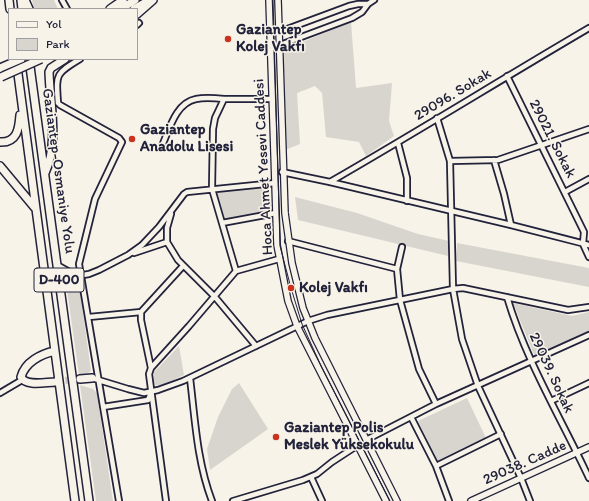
<!DOCTYPE html>
<meta charset="utf-8">
<style>
body{margin:0}
#map{position:relative;width:589px;height:501px;overflow:hidden;background:#f7f3e8;font-family:Itim,sans-serif}
canvas{display:block}
.legend{position:absolute;left:8px;top:8px;width:130px;height:52px;box-sizing:border-box;background:#f7f3e8;border:1px solid #a29fa3;margin:0;padding:5px 7px;list-style:none;font-size:12px;color:#22223b}
.legend li{display:flex;align-items:center;gap:8px;height:20px}
.legend b{width:20px;border:1px solid #a29fa3}
</style>
<div id="map">
<canvas width="589" height="501"></canvas>
<ul class="legend">
<li><b style="height:5px;background:#f7f3e8"></b>Yol</li>
<li><b style="height:11px;background:#d8d5cf"></b>Park</li>
</ul>
</div>
<script>
const g = document.querySelector('canvas').getContext('2d');
g.lineJoin = 'round';
function paint(path, color) { g.fillStyle = color; g.fill(path, 'evenodd'); }
function trace(path, color, width, dash) { g.strokeStyle = color; g.lineWidth = width; g.lineCap = dash ? 'butt' : 'round'; g.setLineDash(dash || []); g.stroke(path); }
function drawText(font, color, halo, rows, align = 'center') {
  g.font = font + ' Itim,sans-serif'; g.lineWidth = 3; g.setLineDash([]); g.textBaseline = 'middle'; g.strokeStyle = halo; g.fillStyle = color; for (const [text, x, y, turn = 0] of rows) {
    g.save(); g.translate(x, y); g.rotate((+turn || 0) * Math.PI / 180); g.textAlign = isNaN(turn) ? turn : align; if (halo) g.strokeText(text, 0, 0); g.fillText(text, 0, 0); g.restore();
  }
}
paint(new Path2D(`
 M 32,0 L 54,0 L 58,9 L 34,9 Z
 M 351,22 L 356,88 L 392,83 L 389,121 L 394,136 L 366,156 L 359,142 L 326,137 L 322,93 L 315,86 L 297,93 L 300,144 L 285,150 L 283,106 L 284,47 L 300,43 Z
 M 269,186 L 271,211 L 225,220 L 216,194 L 219,191 Z
 M 295,197 L 357,213 L 418,234 L 449,241 L 448,256 L 298,220 Z
 M 457,243 L 589,268 L 589,287 L 456,261 Z
 M 79,284 L 91,371 L 86,374 L 79,375 L 67,290 L 71,285 Z
 M 513,303 L 572,316 L 589,312 L 589,333 L 535,357 Z
 M 179,346 L 184,375 L 161,386 L 155,385 L 153,382 L 154,372 Z
 M 239,383 L 268,429 L 210,470 L 207,449 L 218,417 L 232,389 Z
 M 80,385 L 93,389 L 97,393 L 113,501 L 96,501 Z
 M 467,398 L 486,438 L 438,461 L 418,421 Z`), '#d8d5cf');
trace(new Path2D(`
 M 55,382 L 77,379`), '#ccc9c5', 7, [7, 3.5]);
const minor = new Path2D(`
 M 62,0 L 67,9
 M 137,25 L 139,23
 M 279,32 L 349,6 L 358,4 L 368,4
 M 280,45 L 352,18 L 362,12 L 368,4 L 374,0
 M 80,59 C 55,74 56,74 58,103 L 60,105 L 119,138 L 122,142 L 95,199 L 79,264 L 119,501
 M 507,76 L 584,232 L 583,244 L 589,257
 M 437,118 L 450,161 L 453,289 L 462,339 L 478,386 L 521,478 L 530,501
 M 398,143 L 407,178 L 407,201
 M 161,148 C 169,131 175,103 196,99 C 205,97 215,98 224,99
 M 494,160 L 504,194 L 511,225
 M 450,161 L 498,160 L 589,129
 M 282,172 L 330,182 L 511,225 L 589,245
 M 330,182 C 417,132 502,79 589,28
 M 565,192 L 589,179
 M 171,214 L 167,228 L 167,242 L 178,260 L 215,297 L 256,346
 M 222,223 L 276,213
 M 288,241 L 397,269
 M 402,247 L 397,269 L 400,300 L 419,369 L 436,404
 M 134,253 L 167,242
 M 57,265 L 77,276
 M 236,271 L 212,189 L 213,129 L 215,118 L 224,99 L 272,99
 M 61,289 L 77,276 L 89,274 L 99,270 L 128,255 L 142,245 L 159,227 L 184,194 L 187,192 L 275,183
 M 507,297 C 526,361 561,418 589,478
 M 89,317 L 141,312
 M 151,368 L 141,320 L 141,312 L 183,266
 M 92,378 L 128,389 L 144,393 L 158,390 L 183,381 L 308,321 L 327,315 L 453,289 L 463,288 L 568,310 L 589,307
 M 190,378 C 195,419 197,462 212,501
 M 0,393 L 22,380
 M 551,401 L 589,383
 M 103,407 L 148,400 L 151,393
 M 411,417 L 436,466 L 449,501
 M 366,440 L 436,404 L 589,335
 M 436,466 L 501,434
 M 311,477 L 322,501
 M 166,501 L 149,374 L 151,368 L 189,326 L 236,271 L 279,259
 M 233,501 L 303,480 L 317,474 L 332,462 L 358,445`);
const tertiary = new Path2D(`
 M 269,0 L 277,245 L 288,301 L 297,326 L 386,501
 M 278,0 L 285,213 L 292,263 L 303,308 L 315,338 L 397,501
 M 471,501 L 589,447`);
const trunk = new Path2D(`
 M 9,0 L 10,9
 M 21,0 L 22,9
 M 25,0 L 29,9
 M 110,9 L 123,0
 M 121,9 L 135,0
 M 134,9 L 146,2
 M 137,14 L 153,0
 M 16,59 L 75,501
 M 29,59 L 89,501
 M 0,142 C 17,143 19,129 20,115
 M 0,166 L 35,208
 M 45,173 C 59,143 50,105 49,72 L 51,68 L 65,59
 M 80,379 L 92,378
 M 55,382 C 46,382 26,387 21,377 C 25,362 41,354 55,351`);
trace(minor, '#22223b', 8);
trace(tertiary, '#22223b', 8);
trace(trunk, '#22223b', 10);
trace(minor, '#f7f3e8', 4.5);
trace(tertiary, '#f7f3e8', 5.5);
trace(trunk, '#f7f3e8', 7);
trace(new Path2D(`
 M 273,0 L 280,246 L 291,288 L 302,324 L 322,368 L 390,501`), '#22223b', 1);
const trunkBridge = new Path2D(`
 M 0,68 L 21,59
 M 1,77 L 41,59`);
trace(trunkBridge, '#22223b', 10, []);
trace(trunkBridge, '#f7f3e8', 7);
for (const [x, y, r, color] of [
 [228,39,4,"#c8321e"],
 [132,139,4,"#c8321e"],
 [291,288,4,"#c8321e"],
 [276,437,4,"#c8321e"]
]) { const dot = new Path2D(); dot.arc(x, y, r, 0, 2 * Math.PI); g.fillStyle = color; g.fill(dot); trace(dot, '#f7f3e8', 1.5); }
for (const [x, y, w] of [
 [59,280,50]
]) { const box = new Path2D(); box.roundRect(x - w / 2, y - 12, w, 24, 3); g.fillStyle = '#f7f3e8'; g.fill(box); trace(box, '#22223b', 1); }
drawText('bold 14px', '#22223b', null, [
 ["D-400",59,280]
]);
drawText('bold 15px', '#22223b', '#f7f3e8', [
 ["Gaziantep",236,30],
 ["Kolej Vakfı",236,47],
 ["Gaziantep",140,130],
 ["Anadolu Lisesi",140,147],
 ["Kolej Vakfı",299,288],
 ["Gaziantep Polis",284,428],
 ["Meslek Yüksekokulu",284,445]
], 'left');
drawText('15px', '#22223b', '#f7f3e8', [
 ["29096. Sokak",453,95,-31],
 ["29021. Sokak",552,139,63],
 ["Hoca Ahmet Yesevi Caddesi",264,167,-93],
 ["Gaziantep-Osmaniye Yolu",58,171,82],
 ["29039. Sokak",551,373,65],
 ["29038. Cadde",525,463,-24]
]);
</script>
